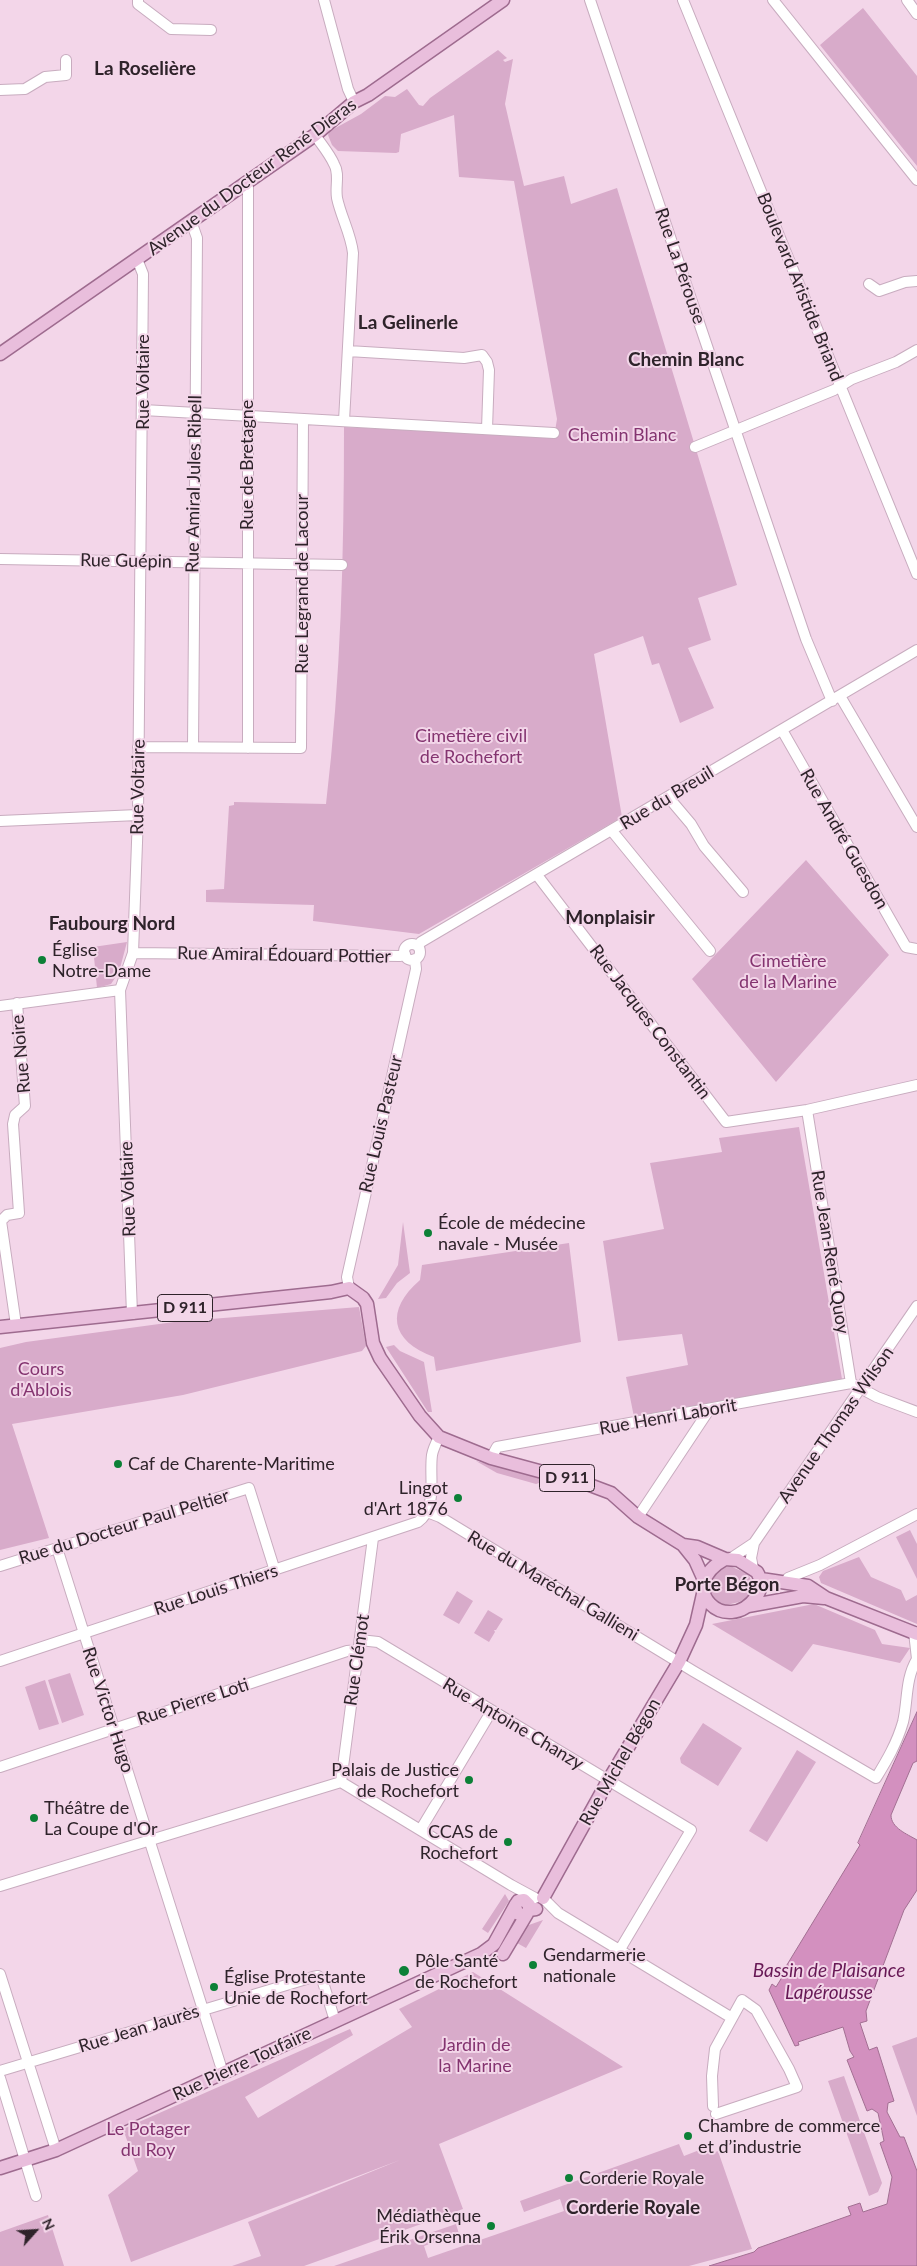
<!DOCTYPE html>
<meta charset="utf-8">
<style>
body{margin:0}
#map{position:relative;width:917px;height:2266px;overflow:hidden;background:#f3d6e9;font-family:Lato,sans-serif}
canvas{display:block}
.north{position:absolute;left:10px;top:2206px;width:50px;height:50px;-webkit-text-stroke:4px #f3d6e9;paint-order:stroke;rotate:64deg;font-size:14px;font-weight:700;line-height:20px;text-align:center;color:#2e232a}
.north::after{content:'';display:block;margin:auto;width:18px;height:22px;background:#2e232a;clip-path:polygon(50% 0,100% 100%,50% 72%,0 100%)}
</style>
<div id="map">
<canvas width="917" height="2266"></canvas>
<div class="north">N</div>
</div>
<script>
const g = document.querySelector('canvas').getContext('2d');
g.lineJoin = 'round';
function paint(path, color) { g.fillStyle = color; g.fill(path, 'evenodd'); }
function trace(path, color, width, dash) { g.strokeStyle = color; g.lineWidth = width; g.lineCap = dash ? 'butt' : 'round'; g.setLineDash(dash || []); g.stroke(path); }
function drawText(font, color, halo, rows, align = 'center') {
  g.font = font + ' Lato,sans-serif'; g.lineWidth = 4; g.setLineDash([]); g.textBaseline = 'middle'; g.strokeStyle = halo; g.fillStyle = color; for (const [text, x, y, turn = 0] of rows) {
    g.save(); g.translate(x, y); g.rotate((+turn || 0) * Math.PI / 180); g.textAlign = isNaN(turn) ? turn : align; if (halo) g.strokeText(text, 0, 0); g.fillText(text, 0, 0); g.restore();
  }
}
paint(new Path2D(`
 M 863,8 L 917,76 L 917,166 L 820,45 Z
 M 498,50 L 507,58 L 503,60 L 505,62 L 513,59 L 505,104 L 524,186 L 564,176 L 571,204 L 617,188 L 737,585 L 698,598 L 711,640 L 688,648 L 714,708 L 680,723 L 659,663 L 652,665 L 643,636 L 594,654 L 622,817 L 419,934 L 313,921 L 314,905 L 206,902 L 206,890 L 224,889 L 229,806 L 234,805 L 234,802 L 326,804 C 341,679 344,553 344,427 L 554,437 L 557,419 L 514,181 L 459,177 L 454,115 L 401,134 L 399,152 L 396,153 L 338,151 L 332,145 L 328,135 L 330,131 L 361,114 L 385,96 L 395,97 L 407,89 L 419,105 L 423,106 L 430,98 Z
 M 806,860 L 889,955 L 776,1082 L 692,979 Z
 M 127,942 L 119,972 L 111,984 L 97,988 L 93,947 Z
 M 799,1127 L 842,1379 L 634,1417 L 626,1377 L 688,1365 L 682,1334 L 618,1341 L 603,1241 L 664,1229 L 650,1163 L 722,1152 L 719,1138 Z
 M 403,1222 L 410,1273 L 397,1283 L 386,1298 L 378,1299 L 398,1265 Z
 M 569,1243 L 581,1342 L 436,1371 L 434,1357 C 390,1341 385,1310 420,1280 L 422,1265 Z
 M 359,1307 L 366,1346 L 362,1351 L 183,1395 L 12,1424 L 49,1538 L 0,1550 L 0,1348 L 26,1342 L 174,1322 Z
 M 394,1345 L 400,1351 L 424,1362 L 432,1412 L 428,1412 L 386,1347 Z
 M 476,1461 L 548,1480 L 536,1484 L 497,1473 Z
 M 910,1530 L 917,1544 L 917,1579 L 896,1537 Z
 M 859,1557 L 871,1577 L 901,1590 L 906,1601 L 917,1595 L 917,1624 L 821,1583 L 819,1577 L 823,1571 Z
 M 730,1566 L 748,1574 C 762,1598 741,1602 722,1606 C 710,1597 710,1590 710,1576 L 720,1568 Z
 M 457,1591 L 473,1601 L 459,1624 L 443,1615 Z
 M 814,1604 L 875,1630 L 882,1644 L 910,1648 L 900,1663 L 813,1644 L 792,1672 L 712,1624 Z
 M 488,1610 L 503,1619 L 496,1630 L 494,1630 L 495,1632 L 489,1642 L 474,1633 Z
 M 70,1673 L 84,1715 L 62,1723 L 48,1680 Z
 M 45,1680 L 59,1724 L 39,1730 L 25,1687 Z
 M 703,1723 L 742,1748 L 718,1786 L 681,1763 L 680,1758 Z
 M 797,1750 L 816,1762 L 767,1842 L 749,1831 Z
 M 505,1894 L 509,1901 L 488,1933 L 482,1929 Z
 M 543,1920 L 526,1948 L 517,1943 L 526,1926 Z
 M 473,1972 L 623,2067 L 439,2144 L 463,2209 L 304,2266 L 232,2266 L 261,2256 L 248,2222 L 400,2160 L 131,2262 L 108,2195 L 138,2171 L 123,2129 L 350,2029 L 353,2035 L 245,2097 L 258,2118 L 412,2027 L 399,2009 Z
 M 917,2037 L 917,2116 L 892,2046 Z
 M 844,2076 L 882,2183 L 878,2192 L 869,2196 L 828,2081 Z
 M 679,2144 L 684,2156 L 707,2147 L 710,2154 L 718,2151 L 752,2249 L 689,2266 L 334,2266 L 456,2224 L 459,2234 L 424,2246 L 428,2258 L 564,2211 L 560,2199 L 524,2212 L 520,2201 Z
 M 48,2215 L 64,2266 L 0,2266 L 0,2232 Z`), '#d8abca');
const water = new Path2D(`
 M 917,1712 L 917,1761 L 913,1763 L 891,1815 C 891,1828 907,1834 917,1840 L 917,1890 L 904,1910 L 866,2011 L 867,2021 L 860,2023 L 869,2050 L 877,2047 L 894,2101 L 888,2103 L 887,2112 L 900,2137 L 904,2137 L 917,2171 L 917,2266 L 709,2266 L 754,2252 L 758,2248 L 851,2215 L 848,2207 L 860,2203 L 863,2212 L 887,2204 L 892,2177 L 880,2143 L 884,2141 L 878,2113 L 872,2109 L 867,2111 L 847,2060 L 854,2057 L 850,2051 L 843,2027 L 798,2042 L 799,2045 L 795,2046 L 769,1990 L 772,1984 L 776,1987 L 784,1974 L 782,1973 L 860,1845 L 858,1843 Z`);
paint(water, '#d390bf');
trace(water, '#a26f92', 1);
const minor = new Path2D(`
 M 138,0 L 138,4 L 171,29 L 211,30
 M 324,0 L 348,89 L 354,102
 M 590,0 L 806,639 L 832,701
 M 683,0 L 917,574
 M 773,0 L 917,180
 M 907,0 L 917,14
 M 0,90 L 25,89 L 45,77 L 66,75 L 66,60
 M 315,135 C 321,144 329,153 334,164 C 340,174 335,186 337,198 C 341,217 351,234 353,253 L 344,421
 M 247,182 L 248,188 L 248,748
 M 191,221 L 197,238 L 193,747
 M 869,284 L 879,291 L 905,282 L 917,281
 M 348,351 L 464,358 L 482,355 L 487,362 L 489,370 L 487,429
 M 143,410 L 554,433
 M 695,447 L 834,390 L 852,379 L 896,362 L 917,350
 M 0,559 L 342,565
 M 840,696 L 917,827
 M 782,730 L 906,947 L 917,949
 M 138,747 L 301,748 L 303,419
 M 669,798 L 691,824 L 704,846 L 743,892
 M 0,821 L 138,815
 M 612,831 L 710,951
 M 537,875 L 726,1122 L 807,1110 L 917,1085
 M404 952a8 8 0 1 1 16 0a8 8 0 1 1-16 0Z
 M 418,946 L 421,942 L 917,650
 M 133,953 L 400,956 L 405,954
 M 0,1006 L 120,990
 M 807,1110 L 851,1383 L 877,1397 L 917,1412
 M 349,1288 L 347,1277 L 416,969 L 415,959
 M 132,1314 L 120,990 L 133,953 L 138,815 L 143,274 L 137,259
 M 16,1325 L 1,1221 L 7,1215 L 19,1213 L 13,1124 L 15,1115 L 25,1106 L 17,1003
 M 491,1458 L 497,1447 L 851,1383
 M 427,1512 L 440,1517 L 693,1671 L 876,1778 C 887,1760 897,1743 903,1722 C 908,1701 905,1679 917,1659
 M 638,1517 L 709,1410
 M 57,1548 L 223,2073
 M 730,1559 L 754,1543 L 917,1306
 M 0,1566 L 249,1488 L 275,1571
 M 753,1568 L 751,1558 L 754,1543
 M 786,1582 L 788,1578 L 820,1565 L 917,1514
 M 914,1632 L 917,1659
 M 360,1640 L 378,1642 L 691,1830 L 619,1951
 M 0,1661 L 418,1522 C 438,1507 429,1477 432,1455 C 433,1449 436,1443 439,1437
 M 0,1767 L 347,1651 L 358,1650
 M 341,1782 L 373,1538
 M 341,1782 L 511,1885 L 535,1898
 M 421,1829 L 491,1712
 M 0,1886 L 341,1782
 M 545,1900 L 558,1913 L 732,2018
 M 0,1974 L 56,2150
 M 0,2071 L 313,1977 L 318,1976 L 322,1979 L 335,2021
 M 0,2078 L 36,2196
 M 713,2106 L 712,2076 L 715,2049 L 742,2000 L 756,2010 L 789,2069 L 797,2087 L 716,2114`);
const major = new Path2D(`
 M 0,354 L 315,135 L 354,102 L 368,95 L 503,0
 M 0,1327 L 331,1292 L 349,1288 L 363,1298 L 367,1304 L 373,1343 L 380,1358 L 420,1416 L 439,1437 L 491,1458 L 587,1484 L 611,1493 L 638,1517 L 683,1545 L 695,1560 L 704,1580
 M 683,1545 L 697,1547 L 725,1559 L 738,1560 L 757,1572 C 762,1580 762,1589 756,1597 C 727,1637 673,1588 725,1559
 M 761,1579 L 808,1586 L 826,1598 L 917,1634
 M 748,1606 L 803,1596 L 824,1598
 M 543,1898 L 608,1781 L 679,1662 L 696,1625 L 703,1594
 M 529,1910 L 529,1905 L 524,1900 L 518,1901 L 515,1906 L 517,1913 C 522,1916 526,1915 529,1910 L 536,1909
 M 494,1944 L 516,1904
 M 503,1954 L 528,1912
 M 0,2168 L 56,2150 L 481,1954 L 493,1945`);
trace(minor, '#c8acbf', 12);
trace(major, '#9e6b8f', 15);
trace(minor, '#fff', 10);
trace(major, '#e9bedc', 12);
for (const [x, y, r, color] of [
 [42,960,5,"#0c8037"],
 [428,1233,5,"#0c8037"],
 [118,1464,5,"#0c8037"],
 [458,1498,5,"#0c8037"],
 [469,1780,5,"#0c8037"],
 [34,1818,5,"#0c8037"],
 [508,1842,5,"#0c8037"],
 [533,1965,5,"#0c8037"],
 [404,1971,6,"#0c8037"],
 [214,1987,5,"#0c8037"],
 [688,2136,5,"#0c8037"],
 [569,2178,5,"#0c8037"],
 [491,2226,5,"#0c8037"]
]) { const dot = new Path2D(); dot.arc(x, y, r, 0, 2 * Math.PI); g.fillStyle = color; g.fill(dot); trace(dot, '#f3d6e9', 2); }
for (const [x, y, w] of [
 [185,1308,55],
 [567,1478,55]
]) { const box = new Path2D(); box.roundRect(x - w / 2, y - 13.5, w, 27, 4); g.fillStyle = '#f3d6e9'; g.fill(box); trace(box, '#2e232a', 1); }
drawText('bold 16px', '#2e232a', null, [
 ["D 911",185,1308],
 ["D 911",567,1478]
]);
drawText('18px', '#2e232a', '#f3d6e9', [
 ["Avenue du Docteur René Dieras",252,177,-36],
 ["Rue La Pérouse",680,266,71],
 ["Boulevard Aristide Briand",800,287,68],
 ["Rue Voltaire",143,382,-90],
 ["Rue de Bretagne",247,465,-90],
 ["Rue Amiral Jules Ribell",194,484,-89],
 ["Rue Guépin",126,561,1],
 ["Rue Legrand de Lacour",302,584,-90],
 ["Rue Voltaire",138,787,-89],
 ["Rue du Breuil",667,798,-31],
 ["Rue André Guesdon",844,839,60],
 ["Rue Amiral Édouard Pottier",284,955,1],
 ["Rue Jacques Constantin",650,1022,53],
 ["Rue Noire",21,1054,-95],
 ["Rue Louis Pasteur",381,1124,-77],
 ["Rue Voltaire",128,1189,-92],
 ["Rue Jean-René Quoy",830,1252,81],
 ["Rue Henri Laborit",668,1417,-10],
 ["Avenue Thomas Wilson",836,1425,-55],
 ["Rue du Docteur Paul Peltier",124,1527,-17],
 ["Rue du Maréchal Gallieni",553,1586,31],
 ["Rue Louis Thiers",216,1590,-18],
 ["Rue Clémot",357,1660,-82],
 ["Rue Pierre Loti",193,1702,-18],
 ["Rue Victor Hugo",108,1710,72],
 ["Rue Antoine Chanzy",513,1724,31],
 ["Rue Michel Bégon",620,1762,-60],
 ["Rue Jean Jaurès",139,2029,-17],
 ["Rue Pierre Toufaire",242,2064,-25]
]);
drawText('18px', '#843470', '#f3d6e9', [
 ["Chemin Blanc",622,435],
 ["Cimetière civil",471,736],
 ["de Rochefort",471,757],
 ["Cimetière",788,961],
 ["de la Marine",788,982],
 ["Cours",41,1369],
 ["d'Ablois",41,1390],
 ["Jardin de",475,2045],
 ["la Marine",475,2066],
 ["Le Potager",148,2129],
 ["du Roy",148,2150]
]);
drawText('18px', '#2e232a', '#f3d6e9', [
 ["Église",52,950],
 ["Notre-Dame",52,971],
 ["École de médecine",438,1223],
 ["navale - Musée",438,1244],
 ["Caf de Charente-Maritime",128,1464],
 ["Lingot",448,1488,"right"],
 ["d'Art 1876",448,1509,"right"],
 ["Palais de Justice",459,1770,"right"],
 ["de Rochefort",459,1791,"right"],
 ["Théâtre de",44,1808],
 ["La Coupe d'Or",44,1829],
 ["CCAS de",498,1832,"right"],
 ["Rochefort",498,1853,"right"],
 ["Gendarmerie",543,1955],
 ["nationale",543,1976],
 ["Pôle Santé",415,1961],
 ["de Rochefort",415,1982],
 ["Église Protestante",224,1977],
 ["Unie de Rochefort",224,1998],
 ["Chambre de commerce",698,2126],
 ["et d’industrie",698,2147],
 ["Corderie Royale",579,2178],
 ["Médiathèque",481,2216,"right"],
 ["Érik Orsenna",481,2237,"right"]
], 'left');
drawText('bold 19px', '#2e232a', '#f3d6e9', [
 ["La Roselière",145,69],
 ["La Gelinerle",408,323],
 ["Chemin Blanc",686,360],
 ["Monplaisir",610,918],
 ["Faubourg Nord",112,924],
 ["Porte Bégon",727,1585],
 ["Corderie Royale",633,2208]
]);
drawText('italic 19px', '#671855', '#f3d6e9', [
 ["Bassin de Plaisance",829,1971],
 ["Lapérousse",829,1993]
]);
</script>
